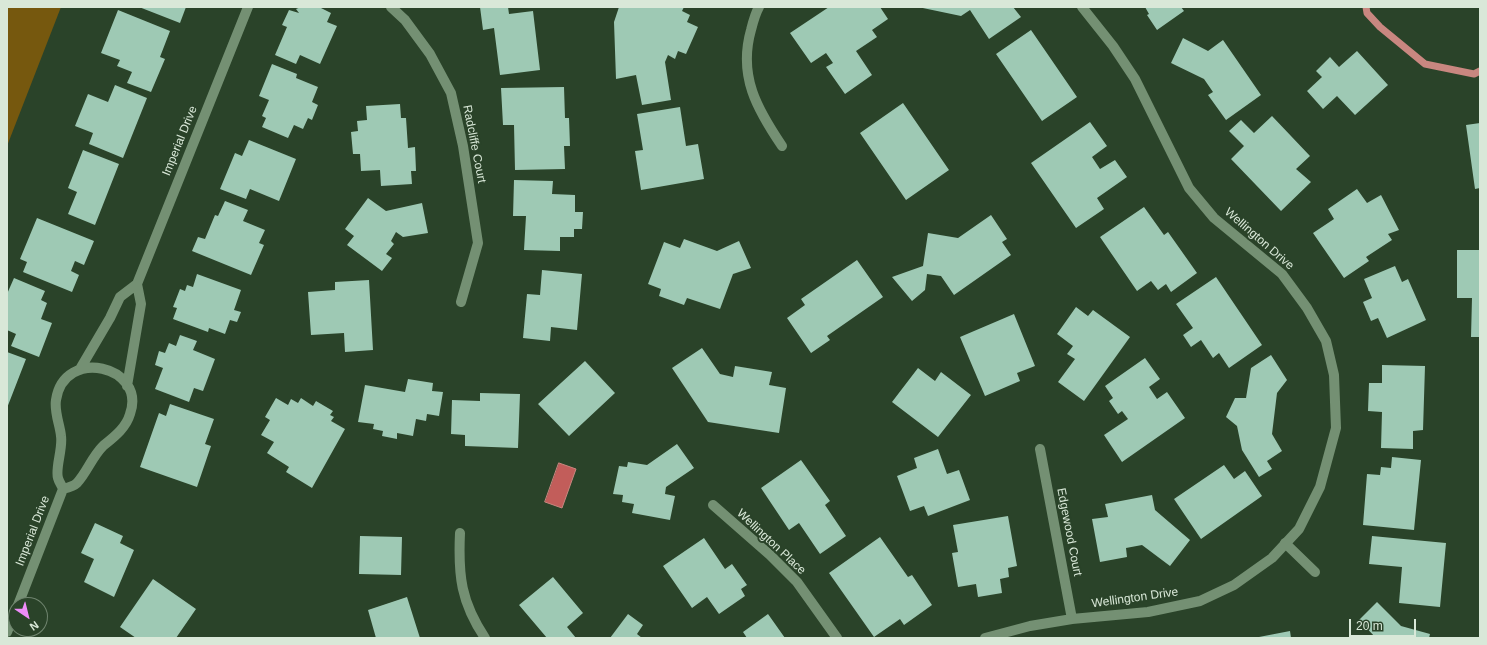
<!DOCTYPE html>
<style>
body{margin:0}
#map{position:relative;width:1487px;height:645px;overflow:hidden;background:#2a4329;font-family:Arial,sans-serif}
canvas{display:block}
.frame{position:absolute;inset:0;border:8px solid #d9e8d8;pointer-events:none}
.north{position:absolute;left:8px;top:597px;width:40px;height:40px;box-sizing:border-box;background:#2a4329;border:1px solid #70856f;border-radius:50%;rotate:145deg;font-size:11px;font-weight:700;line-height:16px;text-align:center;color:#d9e8d8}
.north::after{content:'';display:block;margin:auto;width:14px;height:18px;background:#ee8cf8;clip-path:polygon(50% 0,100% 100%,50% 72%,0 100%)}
.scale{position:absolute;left:1349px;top:619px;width:67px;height:18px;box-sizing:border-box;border:2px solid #d9e8d8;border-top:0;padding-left:5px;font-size:12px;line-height:14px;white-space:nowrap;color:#d9e8d8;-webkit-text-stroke:3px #2a4329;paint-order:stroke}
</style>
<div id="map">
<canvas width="1487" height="645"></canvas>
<div class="frame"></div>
<div class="north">N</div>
<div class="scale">20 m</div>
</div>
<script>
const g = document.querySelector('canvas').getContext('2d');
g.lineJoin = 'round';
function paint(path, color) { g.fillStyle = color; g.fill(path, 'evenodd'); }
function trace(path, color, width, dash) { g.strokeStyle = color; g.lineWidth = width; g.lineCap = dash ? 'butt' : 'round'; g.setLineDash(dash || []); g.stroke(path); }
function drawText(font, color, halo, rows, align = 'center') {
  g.font = font + ' Arial,sans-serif'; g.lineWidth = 4; g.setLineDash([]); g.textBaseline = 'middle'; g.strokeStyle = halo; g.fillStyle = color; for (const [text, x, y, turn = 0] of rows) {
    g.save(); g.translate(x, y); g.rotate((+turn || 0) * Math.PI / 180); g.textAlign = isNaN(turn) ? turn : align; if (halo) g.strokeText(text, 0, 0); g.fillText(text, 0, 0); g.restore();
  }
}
paint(new Path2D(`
 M 7,7 L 61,7 L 7,146 Z`), '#76580e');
const water = new Path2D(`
 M 559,463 L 576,469 L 562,508 L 545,502 Z`);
paint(water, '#c25d5a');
trace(water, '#c98780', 1);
trace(new Path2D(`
 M 1366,7 L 1367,13 L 1380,27 L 1425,64 L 1474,74 L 1480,71`), '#c98780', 7);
paint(new Path2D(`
 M 139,7 L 186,7 L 180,23 Z
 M 301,7 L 319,7 L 331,13 L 327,22 L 337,26 L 320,64 L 300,55 L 296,64 L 275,55 L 287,27 L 282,25 L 289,10 L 299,13 L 296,9 Z
 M 480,7 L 508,7 L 509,14 L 533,11 L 540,70 L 500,75 L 494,28 L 483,30 Z
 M 619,7 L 684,7 L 682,11 L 690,15 L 687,22 L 698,27 L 686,54 L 678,51 L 675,59 L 668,55 L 665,62 L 671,100 L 642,105 L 636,75 L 616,79 L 614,22 Z
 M 829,7 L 880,7 L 888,19 L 872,30 L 877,37 L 856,51 L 872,75 L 845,94 L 826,67 L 833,63 L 826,53 L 811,63 L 790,33 Z
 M 918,7 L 1013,7 L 1021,17 L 989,39 L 970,10 L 961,16 Z
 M 1145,7 L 1181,7 L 1184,11 L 1157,30 L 1147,15 L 1149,14 Z
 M 118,10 L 170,31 L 160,57 L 165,59 L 151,92 L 127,83 L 132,72 L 117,66 L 120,60 L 101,53 Z
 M 1031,30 L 1077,97 L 1042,121 L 996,54 Z
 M 1183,38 L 1208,51 L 1223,40 L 1261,95 L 1226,120 L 1208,95 L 1213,92 L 1204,79 L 1171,63 Z
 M 1357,51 L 1388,85 L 1355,115 L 1337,96 L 1323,109 L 1307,91 L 1322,77 L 1316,71 L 1330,57 L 1339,67 Z
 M 272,64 L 297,74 L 296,78 L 318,87 L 312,102 L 318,105 L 312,120 L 308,118 L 303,129 L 294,125 L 288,138 L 262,127 L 266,118 L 262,116 L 269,100 L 259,96 Z
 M 115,85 L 147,98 L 123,158 L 89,144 L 93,133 L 75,126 L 88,94 L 108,102 Z
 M 564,87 L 565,118 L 569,118 L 570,146 L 564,146 L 565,169 L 515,170 L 514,125 L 503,125 L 501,88 Z
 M 903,103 L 949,170 L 906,200 L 860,133 Z
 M 400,104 L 401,118 L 406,118 L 408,148 L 415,147 L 416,171 L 411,171 L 412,184 L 381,186 L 380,170 L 361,171 L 360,154 L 353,154 L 351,132 L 358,131 L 357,121 L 367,120 L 366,106 Z
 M 680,107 L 686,146 L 698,144 L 704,179 L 641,190 L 635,151 L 643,150 L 637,114 Z
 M 1272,116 L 1310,156 L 1296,169 L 1311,182 L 1281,211 L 1231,159 L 1244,146 L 1229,131 L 1241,120 L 1254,133 Z
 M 1090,122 L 1107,146 L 1092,157 L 1100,169 L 1115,160 L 1127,177 L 1097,198 L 1104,209 L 1076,228 L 1031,163 Z
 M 1480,123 L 1480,188 L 1475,189 L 1466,125 Z
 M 249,140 L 296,159 L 279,201 L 250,189 L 246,199 L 220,189 L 235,153 L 242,156 Z
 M 83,150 L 119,164 L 95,225 L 68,214 L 77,192 L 68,188 Z
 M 514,180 L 553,181 L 552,194 L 575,195 L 575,212 L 583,212 L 582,229 L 574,229 L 574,237 L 560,237 L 560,251 L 524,250 L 526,216 L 513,216 Z
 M 1357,189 L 1367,203 L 1381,195 L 1399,230 L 1388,234 L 1392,240 L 1366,257 L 1369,261 L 1344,278 L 1313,233 L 1334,219 L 1328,209 Z
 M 368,198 L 386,211 L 422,203 L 428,233 L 403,237 L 396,232 L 391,241 L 394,244 L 386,254 L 392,258 L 382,271 L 347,245 L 354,236 L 345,229 Z
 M 225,201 L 248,210 L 243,221 L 265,230 L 259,243 L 264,245 L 251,275 L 192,251 L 198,237 L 205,239 L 215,215 L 218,216 Z
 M 1144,207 L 1164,235 L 1168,232 L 1197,273 L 1171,292 L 1166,284 L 1158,290 L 1151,281 L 1137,291 L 1100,237 Z
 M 991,215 L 1007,239 L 1002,242 L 1011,255 L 954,295 L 941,276 L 927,274 L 925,290 L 912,301 L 892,277 L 923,266 L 928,233 L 958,238 Z
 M 37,218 L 94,241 L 84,265 L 75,261 L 71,271 L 79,275 L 72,292 L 23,272 L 27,262 L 20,259 Z
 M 684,239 L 717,251 L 739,241 L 751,268 L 733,274 L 720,309 L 687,298 L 684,305 L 659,296 L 661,289 L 648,284 L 664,242 L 680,248 Z
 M 1457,250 L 1480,250 L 1480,337 L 1471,337 L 1472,298 L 1457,298 Z
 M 857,260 L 883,297 L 827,336 L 830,340 L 811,353 L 787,318 L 805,305 L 801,299 Z
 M 1395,266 L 1402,282 L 1408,279 L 1426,320 L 1387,338 L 1378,318 L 1371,321 L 1363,302 L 1372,298 L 1364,279 Z
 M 542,270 L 582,274 L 577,330 L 551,327 L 550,341 L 523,338 L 527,294 L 540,295 Z
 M 197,274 L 241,290 L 234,310 L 241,312 L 237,322 L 230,320 L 225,334 L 209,328 L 208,332 L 173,319 L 177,308 L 173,307 L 180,289 L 185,291 L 187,285 L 193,287 Z
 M 1216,277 L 1262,345 L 1229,368 L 1219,353 L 1213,358 L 1201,340 L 1191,347 L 1183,335 L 1193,328 L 1176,304 Z
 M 14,278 L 45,291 L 41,300 L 47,303 L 41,319 L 52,323 L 39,357 L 11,346 L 16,334 L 7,330 L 7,294 Z
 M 369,280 L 373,350 L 345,352 L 344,333 L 311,335 L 308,292 L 335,290 L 335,282 Z
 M 1076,307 L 1088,316 L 1093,310 L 1130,337 L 1084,401 L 1058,382 L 1075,359 L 1067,354 L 1073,346 L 1057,334 Z
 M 1014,314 L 1035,366 L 1017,373 L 1020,381 L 985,396 L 960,337 Z
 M 180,335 L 197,341 L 193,350 L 215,359 L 203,391 L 194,388 L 189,402 L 155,389 L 163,368 L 155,365 L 159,351 L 165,353 L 169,343 L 176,346 Z
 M 702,348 L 720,374 L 733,377 L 735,366 L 772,372 L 769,385 L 786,388 L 779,433 L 708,422 L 672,368 Z
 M 7,352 L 26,359 L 7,408 Z
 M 1271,355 L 1287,380 L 1277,393 L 1272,434 L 1282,451 L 1267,461 L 1272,469 L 1259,477 L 1242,450 L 1237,426 L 1226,417 L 1235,398 L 1246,398 L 1251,368 Z
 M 1145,358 L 1160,379 L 1149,387 L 1157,399 L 1167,392 L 1185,418 L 1122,462 L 1104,435 L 1128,419 L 1122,411 L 1118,414 L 1109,401 L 1113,398 L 1105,386 Z
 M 585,361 L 615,393 L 569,436 L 538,404 Z
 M 1382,365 L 1425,366 L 1423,430 L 1413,431 L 1413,449 L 1381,448 L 1382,412 L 1368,411 L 1369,383 L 1382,383 Z
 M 918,368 L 935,381 L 941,372 L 971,395 L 938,437 L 892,402 Z
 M 408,379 L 433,383 L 432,391 L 443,392 L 439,416 L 427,414 L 426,421 L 416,419 L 413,436 L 397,433 L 397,439 L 382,436 L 383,431 L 373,429 L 374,424 L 358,422 L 365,385 L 405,392 Z
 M 480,393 L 520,394 L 518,448 L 465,446 L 465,435 L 451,434 L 452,400 L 480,401 Z
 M 276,398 L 288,405 L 291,399 L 298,403 L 301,398 L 313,406 L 316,401 L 333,411 L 330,415 L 334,417 L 331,421 L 345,429 L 312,488 L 286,472 L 289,467 L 267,453 L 274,442 L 261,435 L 270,420 L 265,417 Z
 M 170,404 L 214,419 L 205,444 L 211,446 L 197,487 L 140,467 L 159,413 L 166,416 Z
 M 677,444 L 694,468 L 666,487 L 665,494 L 675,496 L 670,520 L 632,513 L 634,504 L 622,502 L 623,495 L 613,494 L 619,466 L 627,467 L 628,462 L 647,465 Z
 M 938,449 L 947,474 L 959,470 L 970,500 L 928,516 L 924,506 L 910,511 L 897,476 L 917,468 L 914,458 Z
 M 1392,457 L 1421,460 L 1414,530 L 1363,525 L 1367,474 L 1380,475 L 1381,467 L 1391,468 Z
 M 801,460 L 830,501 L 825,505 L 846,536 L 820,554 L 799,523 L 789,530 L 761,488 Z
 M 1224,465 L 1234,479 L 1245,471 L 1262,496 L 1201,539 L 1174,499 Z
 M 1152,495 L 1155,510 L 1190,540 L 1170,566 L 1142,545 L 1126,548 L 1127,557 L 1100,562 L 1092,519 L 1108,517 L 1105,504 Z
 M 1008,516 L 1017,566 L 1008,568 L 1009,577 L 1000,579 L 1002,593 L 978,597 L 976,584 L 958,587 L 952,553 L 958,552 L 953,525 Z
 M 95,523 L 123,536 L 120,543 L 134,550 L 114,597 L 84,582 L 94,559 L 81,553 Z
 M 360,536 L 402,537 L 401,575 L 359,574 Z
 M 1372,536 L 1446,543 L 1440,607 L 1399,603 L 1402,567 L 1369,564 Z
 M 880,537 L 908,577 L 912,575 L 932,605 L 904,625 L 900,619 L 874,637 L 829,573 Z
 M 704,538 L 725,569 L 732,564 L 747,585 L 741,589 L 745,596 L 719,614 L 707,597 L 692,608 L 663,566 Z
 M 553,577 L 583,613 L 567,627 L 576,638 L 547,638 L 519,605 Z
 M 153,579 L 196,609 L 176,638 L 136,638 L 120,627 Z
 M 407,597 L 420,638 L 376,638 L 368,610 Z
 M 1377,602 L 1401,626 L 1430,634 L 1429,638 L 1376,638 L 1359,620 Z
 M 628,614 L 643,625 L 637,634 L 642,638 L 610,638 Z
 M 768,614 L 785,638 L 747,638 L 743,632 Z
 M 1290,631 L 1291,638 L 1259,638 L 1259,637 Z`), '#9ec9b4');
trace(new Path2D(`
 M 1285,543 L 1315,572`), '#749073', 10);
trace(new Path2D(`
 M 391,7 L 405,20 L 430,54 L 451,93 L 463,146 L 478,243 L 461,302
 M 759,7 C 755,14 753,22 751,30 C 738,76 757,109 782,146
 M 80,369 L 110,318 L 120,297 L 137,284 L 248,7
 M 127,386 L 141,304 L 137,284
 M 1040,449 L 1072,619
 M 713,505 L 770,555 L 797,582 L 837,638
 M 460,533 C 458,576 461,602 485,638
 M 18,605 L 63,489 C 67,488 74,486 77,483 C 87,472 92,457 103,446 C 114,437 126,428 130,414 C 147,366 64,346 56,400 C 54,412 60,425 61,436 C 63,449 55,468 58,478 C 59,482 62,486 63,489
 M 7,632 L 16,610
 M 985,638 L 1030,626 L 1072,619 L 1148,612 L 1200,601 L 1234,585 L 1272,558 L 1299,529 L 1320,487 L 1336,428 L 1334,375 L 1326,341 L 1307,308 L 1282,274 L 1214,218 L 1189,188 L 1135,79 L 1113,46 L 1082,7`), '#749073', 10);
drawText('12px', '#d9e8d8', '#2a4329', [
 ["Imperial Drive",180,141,-68],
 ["Radcliffe Court",474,144,79],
 ["Wellington Drive",1259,239,41],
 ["Imperial Drive",33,531,-69],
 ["Edgewood Court",1069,532,79],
 ["Wellington Place",771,542,43],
 ["Wellington Drive",1135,598,-8]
]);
</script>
